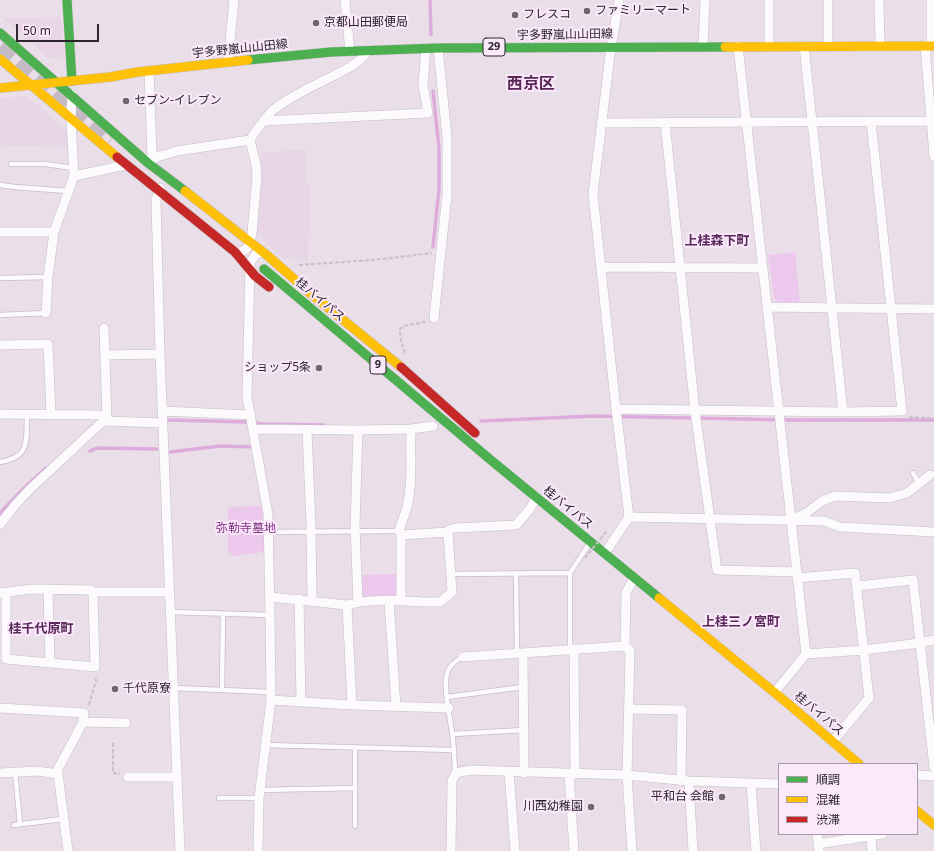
<!DOCTYPE html>
<meta charset="utf-8">
<style>
body{margin:0}
#map{position:relative;width:934px;height:851px;overflow:hidden;background:#eadfe9;font-family:"Noto Sans","Noto Sans JP",sans-serif}
canvas{display:block}
.legend{position:absolute;left:778px;top:763px;width:140px;height:72px;box-sizing:border-box;background:#fbe8fb;border:1px solid #a99aa9;margin:0;padding:5px 7px;list-style:none;font-size:12px;color:#2d262d}
.legend li{display:flex;align-items:center;gap:8px;height:20px}
.legend b{width:20px;border:1px solid #a99aa9}
.scale{position:absolute;left:16px;top:24px;width:83px;height:18px;box-sizing:border-box;border:2px solid #2d262d;border-top:0;padding-left:5px;font-size:12px;line-height:14px;white-space:nowrap;color:#2d262d;-webkit-text-stroke:3px #fbe8fb;paint-order:stroke}
</style>
<div id="map">
<canvas width="934" height="851"></canvas>
<ul class="legend">
<li><b style="height:5px;background:#4caf50"></b>順調</li>
<li><b style="height:5px;background:#ffc107"></b>混雑</li>
<li><b style="height:5px;background:#c62828"></b>渋滞</li>
</ul>
<div class="scale">50 m</div>
</div>
<script>
const g = document.querySelector('canvas').getContext('2d');
g.lineJoin = 'round';
function paint(path, color) { g.fillStyle = color; g.fill(path, 'evenodd'); }
function trace(path, color, width, dash) { g.strokeStyle = color; g.lineWidth = width; g.lineCap = dash ? 'butt' : 'round'; g.setLineDash(dash || []); g.stroke(path); }
function drawText(font, color, halo, rows, align = 'center') {
  g.font = font + ' "Noto Sans","Noto Sans JP",sans-serif'; g.lineWidth = 4; g.setLineDash([]); g.textBaseline = 'middle'; g.strokeStyle = halo; g.fillStyle = color; for (const [text, x, y, turn = 0] of rows) {
    g.save(); g.translate(x, y); g.rotate((+turn || 0) * Math.PI / 180); g.textAlign = isNaN(turn) ? turn : align; if (halo) g.strokeText(text, 0, 0); g.fillText(text, 0, 0); g.restore();
  }
}
paint(new Path2D(`
 M 61,17 L 65,57 L 48,58 L 3,18 Z
 M 27,96 L 68,132 L 69,148 L 0,145 L 0,98 Z
 M 306,149 L 305,184 L 310,185 L 308,261 L 283,259 L 256,233 L 261,190 L 261,153 Z`), '#e8d6e7');
paint(new Path2D(`
 M 795,252 L 800,304 L 779,304 L 774,298 L 768,255 Z
 M 263,506 L 264,552 L 233,556 L 228,552 L 228,507 Z
 M 398,574 L 397,593 L 394,596 L 364,598 L 361,595 L 360,575 Z`), '#ecc9ec');
trace(new Path2D(`
 M 430,0 L 431,35
 M 433,91 L 439,148 L 439,189 L 433,247
 M 168,420 L 247,422 L 263,424 L 324,425
 M 481,421 L 594,416 L 790,420 L 934,420
 M 90,451 L 98,448 L 157,449
 M 170,452 L 220,446 L 255,447
 M 0,513 L 24,488 L 46,468`), '#ddacdd', 3.5);
trace(new Path2D(`
 M 0,47 L 111,140`), '#c4bac3', 16, [16, 8]);
const lane = new Path2D(`
 M 11,164 L 45,164 L 73,168
 M 0,185 L 15,187 L 68,191
 M 0,278 L 48,277
 M 0,315 L 46,313
 M 0,462 C 31,457 26,440 27,415
 M 913,473 L 919,483
 M 269,532 L 399,531
 M 516,573 L 517,653
 M 570,573 L 589,544
 M 451,574 L 570,573 L 570,649
 M 170,612 L 270,615
 M 173,688 L 270,692
 M 222,689 L 223,614
 M 447,697 L 523,687
 M 453,734 L 524,730
 M 265,745 L 453,750
 M 355,747 L 355,826
 M 15,772 L 20,824
 M 456,773 L 455,769 C 454,757 454,744 452,732 C 450,717 443,688 447,674 C 449,666 456,660 463,657
 M 260,790 L 355,788
 M 219,798 L 259,798
 M 14,825 L 63,819`);
const street = new Path2D(`
 M 345,0 L 350,51
 M 828,0 L 828,46
 M 879,0 L 880,46
 M 931,0 L 931,46
 M 703,46 L 705,0
 M 738,46 L 806,654 L 775,692
 M 769,46 L 769,0
 M 804,46 L 843,412
 M 925,46 L 934,156
 M 228,62 L 234,0
 M 264,121 L 428,113 L 423,85 L 426,48
 M 665,122 L 695,411 L 717,570 L 797,572
 M 602,123 L 931,121
 M 148,163 L 157,157 L 177,151 L 250,140
 M 148,163 L 152,155 L 149,71
 M 74,176 L 126,165
 M 160,188 L 156,200 L 160,354 L 180,851
 M 0,232 L 54,232
 M 235,252 C 248,253 250,244 252,233 L 257,176 L 256,165 L 250,140 C 256,130 264,120 272,111 C 285,99 315,85 331,77 C 345,70 359,64 368,51
 M 601,267 L 763,268
 M 767,307 L 934,309
 M 46,313 L 48,277 L 54,232 L 74,176 L 71,120 L 72,94
 M 434,318 L 447,195 L 447,137 L 438,48
 M 104,328 L 107,421
 M 0,345 L 48,344 L 51,415
 M 105,355 L 160,354
 M 616,409 L 843,412 L 902,411 L 871,121
 M 162,411 L 251,415
 M 0,414 L 100,415 L 107,421
 M 254,429 L 358,430 L 411,429 L 433,426
 M 307,430 L 311,525 L 312,601
 M 358,430 L 355,526 L 358,602
 M 629,517 L 824,521 L 840,527 L 934,532
 M 794,518 L 805,514 L 822,501 L 835,496 L 890,498 L 907,493 L 930,475
 M 0,524 L 16,504 L 29,490 L 101,423 L 107,421 L 163,423
 M 448,532 L 449,530 L 455,528 L 516,525 L 529,510 L 537,497
 M 605,553 L 629,517 L 616,409 L 593,194 L 610,55 L 619,0
 M 797,578 L 855,573 L 869,698 L 833,741
 M 857,586 L 913,580 L 934,767
 M 48,589 L 50,663
 M 1,593 L 32,589 L 91,590 L 93,592 L 170,592
 M 6,593 L 6,659 L 95,667 L 93,592
 M 270,597 L 347,605 C 378,596 409,603 440,602 L 452,592 L 448,532 L 401,535
 M 299,599 L 301,702
 M 389,600 L 396,707
 M 401,600 L 401,535 L 399,531 C 401,523 405,515 407,507 C 413,482 410,455 411,429
 M 347,605 L 352,705
 M 574,649 L 575,774
 M 523,653 L 524,773
 M 806,654 L 864,650 L 912,644 L 934,640
 M 463,657 L 625,646
 M 271,700 L 352,705 L 449,708
 M 0,708 L 84,713 L 83,722 L 58,769 L 58,774 L 68,851
 M 629,709 L 682,710 L 681,781
 M 83,722 L 126,723
 M 509,772 L 515,851
 M 0,773 L 37,771 L 58,774
 M 569,774 L 574,851
 M 917,775 L 934,776
 M 128,777 L 176,777
 M 689,781 L 693,851
 M 751,784 L 756,851
 M 817,834 L 819,851
 M 871,836 L 872,851
 M 818,844 L 883,834
 M 258,851 L 259,798 L 271,700 L 270,615 L 268,514 L 247,397 L 250,263 L 256,254 L 263,252
 M 451,851 L 452,781 L 456,773 L 470,770 L 627,775 L 689,781 L 779,784
 M 632,851 L 627,775 L 630,651 L 625,646 L 626,593 L 634,578`);
const fast = new Path2D(`
 M 67,0 L 72,81
 M 0,33 L 148,163 L 185,191
 M 248,60 L 331,52 L 438,48 L 725,47
 M 264,269 L 492,461 L 659,598`);
const slow = new Path2D(`
 M 725,47 L 934,46
 M 0,59 L 117,157
 M 0,88 L 110,77 L 138,72 L 248,60
 M 185,191 L 268,256 L 310,293 L 401,367
 M 659,598 L 786,702 L 859,764
 M 917,811 L 934,825`);
const jam = new Path2D(`
 M 117,157 L 235,252 L 255,276 L 269,287
 M 401,367 L 475,433`);
trace(lane, '#c6bec6', 6);
trace(street, '#c6bec6', 10);
trace(fast, '#c6bec6', 10);
trace(slow, '#c6bec6', 10);
trace(jam, '#c6bec6', 10);
trace(new Path2D(`
 M 299,265 L 373,260 L 432,253
 M 405,353 L 400,337 L 400,329 L 404,326 L 425,322
 M 909,417 L 934,418
 M 89,705 L 96,681 L 95,676
 M 113,743 L 113,773 L 120,774`), '#c7c2c7', 2, [4, 2]);
trace(lane, '#fcfafc', 4.5);
trace(street, '#fcfafc', 9);
trace(fast, '#4caf50', 9);
trace(slow, '#ffc107', 9);
trace(jam, '#c62828', 9);
trace(new Path2D(`
 M 585,558 L 606,532`), '#c7c2c7', 2, [4, 2]);
for (const [x, y, r, color] of [
 [587,11,4,"#6f676f"],
 [515,15,4,"#6f676f"],
 [316,23,4,"#6f676f"],
 [126,101,4,"#6f676f"],
 [319,368,4,"#6f676f"],
 [115,689,4,"#6f676f"],
 [722,797,4,"#6f676f"],
 [591,807,4,"#6f676f"]
]) { const dot = new Path2D(); dot.arc(x, y, r, 0, 2 * Math.PI); g.fillStyle = color; g.fill(dot); trace(dot, '#fbe8fb', 1.5); }
for (const [x, y, w] of [
 [494,47,22],
 [378,365,16]
]) { const box = new Path2D(); box.roundRect(x - w / 2, y - 9, w, 18, 3); g.fillStyle = '#fbe8fb'; g.fill(box); trace(box, '#2d262d', 1); }
drawText('bold 11px', '#2d262d', null, [
 ["29",494,47],
 ["9",378,365]
]);
drawText('12px', '#2d262d', '#fbe8fb', [
 ["ファミリーマート",595,11],
 ["フレスコ",523,15],
 ["京都山田郵便局",324,23],
 ["セブン-イレブン",134,101],
 ["ショップ5条",311,368,"right"],
 ["千代原寮",123,689],
 ["平和台 会館",714,797,"right"],
 ["川西幼稚園",583,807,"right"]
], 'left');
drawText('12px', '#2d262d', '#fbe8fb', [
 ["宇多野嵐山山田線",565,35,-1],
 ["宇多野嵐山山田線",240,49,-6],
 ["桂バイパス",320,300,40],
 ["桂バイパス",568,508,39],
 ["桂バイパス",819,714,40]
]);
drawText('12px', '#7d3180', '#fbe8fb', [
 ["弥勒寺墓地",246,529]
]);
drawText('bold 13px', '#582859', '#fbe8fb', [
 ["上桂森下町",717,241],
 ["上桂三ノ宮町",741,622],
 ["桂千代原町",41,629]
]);
drawText('bold 16px', '#582859', '#fbe8fb', [
 ["西京区",531,84]
]);
</script>
